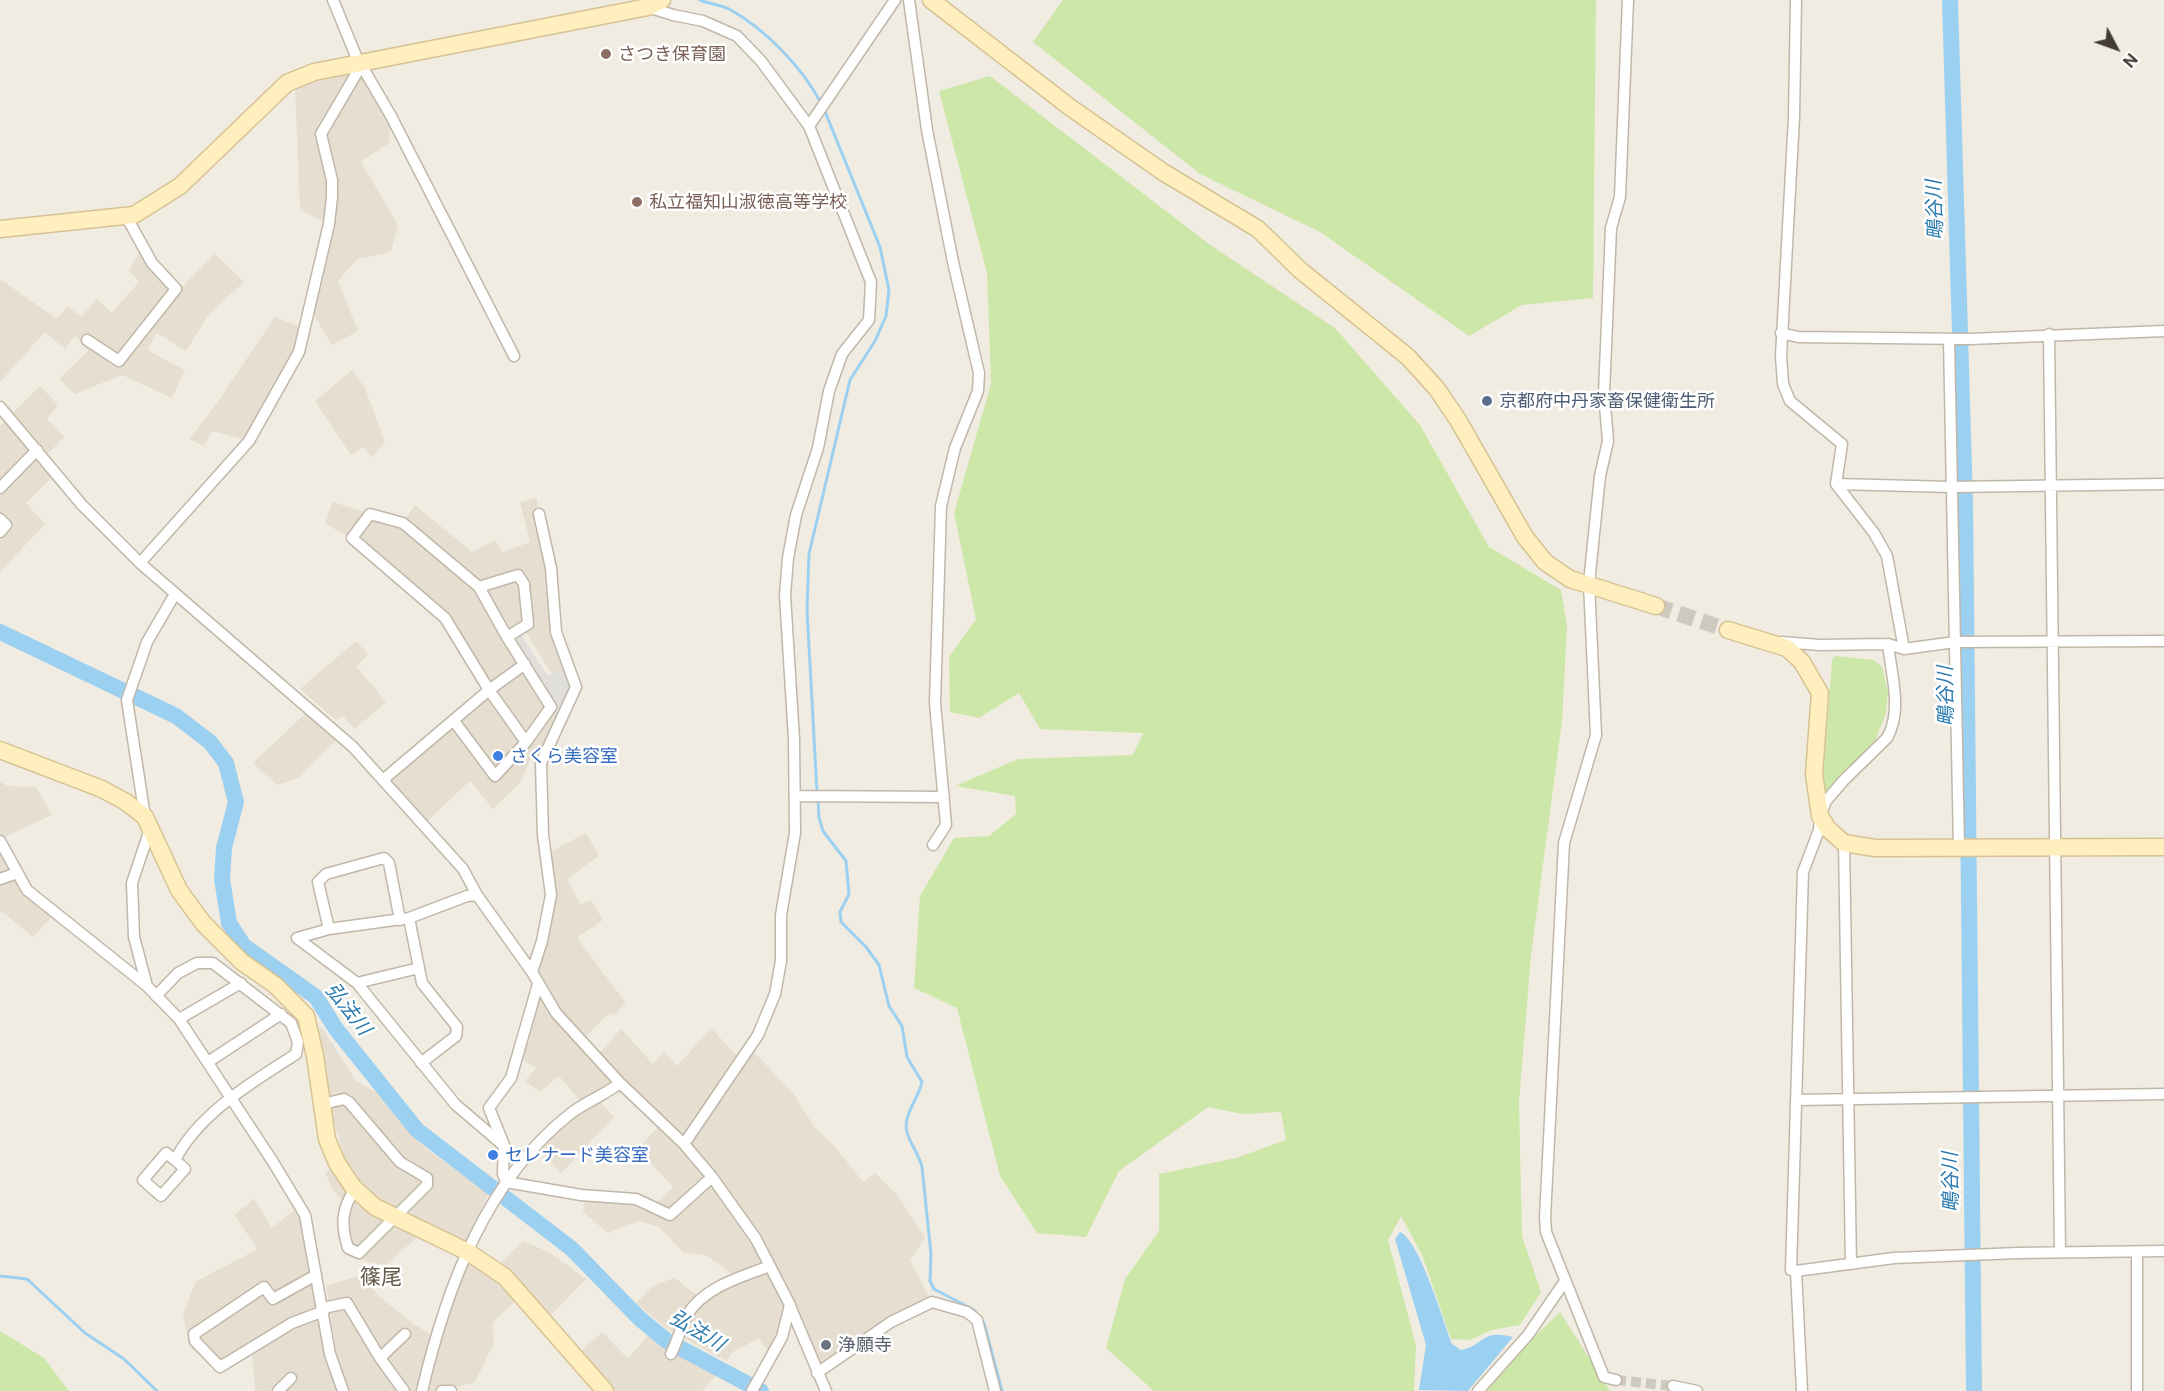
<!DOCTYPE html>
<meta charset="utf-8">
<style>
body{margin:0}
#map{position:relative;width:2164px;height:1391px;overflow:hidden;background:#f1ece2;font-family:"Public Sans",sans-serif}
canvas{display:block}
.north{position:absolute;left:2086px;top:18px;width:60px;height:60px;-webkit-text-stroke:4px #fff;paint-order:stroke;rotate:131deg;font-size:16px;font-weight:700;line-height:24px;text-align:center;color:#433c33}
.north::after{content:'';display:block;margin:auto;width:21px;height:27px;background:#433c33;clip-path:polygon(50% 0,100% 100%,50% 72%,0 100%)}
</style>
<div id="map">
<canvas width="2164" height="1391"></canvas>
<div class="north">N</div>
</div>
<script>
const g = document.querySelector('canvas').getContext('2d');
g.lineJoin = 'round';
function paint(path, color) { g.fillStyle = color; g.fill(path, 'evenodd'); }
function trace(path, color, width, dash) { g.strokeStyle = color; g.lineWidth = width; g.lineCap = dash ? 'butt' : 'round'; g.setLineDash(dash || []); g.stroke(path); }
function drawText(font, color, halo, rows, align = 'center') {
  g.font = font + ' "Public Sans","Noto Sans JP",sans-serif'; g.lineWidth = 5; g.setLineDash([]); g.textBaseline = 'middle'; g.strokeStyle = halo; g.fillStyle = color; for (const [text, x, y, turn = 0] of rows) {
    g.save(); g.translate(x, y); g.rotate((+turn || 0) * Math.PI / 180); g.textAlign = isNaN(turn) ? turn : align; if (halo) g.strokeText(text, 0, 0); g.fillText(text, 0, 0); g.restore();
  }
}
paint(new Path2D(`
 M 362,64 L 391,116 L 389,143 L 361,162 L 398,225 L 391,252 L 357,259 L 338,281 L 358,331 L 332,345 L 309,307 L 329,224 L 300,210 L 295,86 Z
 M 142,246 L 152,263 L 182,287 L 215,254 L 244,282 L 209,314 L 186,351 L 157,333 L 147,350 L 185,370 L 172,398 L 122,375 L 75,394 L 59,379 L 88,351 L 75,336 L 65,349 L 45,332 L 0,382 L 0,279 L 57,319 L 68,306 L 81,317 L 97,299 L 112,313 L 139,282 L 129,271 Z
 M 275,317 L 304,328 L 299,352 L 249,441 L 212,431 L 204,446 L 189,439 L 212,410 Z
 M 352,370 L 365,388 L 385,442 L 372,457 L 363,447 L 351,455 L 315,401 Z
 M 40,386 L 58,405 L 47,419 L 64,437 L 40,462 L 52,477 L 26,503 L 45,524 L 0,572 L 0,426 Z
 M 537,498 L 556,632 L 567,664 L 552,674 L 523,628 L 507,637 L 551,706 L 564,718 L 543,759 L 533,753 L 520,783 L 493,809 L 470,781 L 423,825 L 384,779 L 489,690 L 453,630 L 352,538 L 325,524 L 332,502 L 403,523 L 415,505 L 472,552 L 495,540 L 503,552 L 530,542 L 520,502 Z
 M 356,641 L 368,654 L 357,667 L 386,702 L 355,729 L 343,716 L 336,720 L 300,689 Z
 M 306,713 L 339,737 L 298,778 L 277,785 L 253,763 Z
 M 0,781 L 7,786 L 36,787 L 52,815 L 0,839 Z
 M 586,833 L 599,856 L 567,879 L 580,904 L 591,900 L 603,920 L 577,938 L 626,1003 L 614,1015 L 609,1013 L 581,1041 L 596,1057 L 621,1029 L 653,1064 L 664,1052 L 677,1066 L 711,1028 L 741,1060 L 750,1048 L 793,1093 L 815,1128 L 833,1144 L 863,1182 L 875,1173 L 898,1196 L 925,1238 L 910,1260 L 932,1302 L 817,1373 L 790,1306 L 772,1354 L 758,1339 L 734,1351 L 726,1361 L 666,1328 L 636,1303 L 654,1285 L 675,1278 L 700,1298 L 737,1278 L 706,1255 L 684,1253 L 659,1227 L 639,1221 L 608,1233 L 583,1212 L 585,1196 L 653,1206 L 673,1187 L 638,1149 L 661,1123 L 621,1083 L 598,1099 L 614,1117 L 561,1173 L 537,1147 L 584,1105 L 559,1076 L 540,1092 L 525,1081 L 536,1068 L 517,1056 L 538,984 L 532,972 L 551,895 L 546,854 Z
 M 0,841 L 17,873 L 55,913 L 33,937 L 0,910 Z
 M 322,1028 L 356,1081 L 376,1092 L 423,1147 L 489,1193 L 465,1244 L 374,1201 L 351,1176 L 331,1113 L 330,1092 L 314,1029 Z
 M 334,1166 L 392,1223 L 417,1237 L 386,1265 L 356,1259 L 346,1253 L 345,1203 L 333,1190 L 325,1173 Z
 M 254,1199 L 272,1228 L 294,1210 L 304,1223 L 341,1391 L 255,1391 L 252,1354 L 218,1372 L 190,1347 L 183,1315 L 195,1282 L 258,1249 L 234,1215 Z
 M 523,1241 L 549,1252 L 586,1279 L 551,1315 L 501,1262 Z
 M 469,1262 L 500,1280 L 516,1300 L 492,1323 L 494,1343 L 475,1382 L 450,1389 L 451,1391 L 348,1391 L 337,1358 L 326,1286 L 361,1275 L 380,1297 L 412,1323 L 438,1339 Z
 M 602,1332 L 628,1359 L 649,1334 L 684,1358 L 717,1375 L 702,1391 L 612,1391 L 579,1353 Z`), '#e6ded0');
paint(new Path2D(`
 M 1063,0 L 1596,0 L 1593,298 L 1522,305 L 1469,336 L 1320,232 L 1200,174 L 1033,42 Z
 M 990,76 L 1209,244 L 1335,328 L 1420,425 L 1489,547 L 1561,590 L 1567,626 L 1562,722 L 1531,955 L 1519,1102 L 1522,1236 L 1541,1292 L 1520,1325 L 1492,1330 L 1470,1340 L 1451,1339 L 1422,1255 L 1401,1216 L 1388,1240 L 1416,1345 L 1414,1391 L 1154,1391 L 1106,1348 L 1125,1279 L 1159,1231 L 1159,1174 L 1236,1158 L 1286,1140 L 1281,1112 L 1242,1114 L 1208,1107 L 1119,1171 L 1086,1237 L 1037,1233 L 1000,1176 L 957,1008 L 914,988 L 920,896 L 954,838 L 989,836 L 1016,814 L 1015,796 L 955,786 L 1018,759 L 1133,755 L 1143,733 L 1040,729 L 1019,693 L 979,718 L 950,712 L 949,657 L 976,619 L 954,513 L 991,384 L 987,273 L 939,91 Z
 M 1835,656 L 1874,660 L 1882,667 L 1888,692 L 1886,713 L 1871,751 L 1826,795 L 1822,794 L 1832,660 Z
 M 1560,1312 L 1610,1391 L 1478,1391 Z
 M 0,1331 L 44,1358 L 69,1391 L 0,1391 Z`), '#cde7a9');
paint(new Path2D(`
 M 521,635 L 548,676 L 567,664 L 576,687 L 564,718 L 514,642 Z`), '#e1dfdb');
paint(new Path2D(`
 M 1400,1232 C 1420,1241 1443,1321 1452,1344 L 1461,1350 C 1486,1345 1480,1329 1513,1337 L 1468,1391 L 1419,1390 L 1426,1345 L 1395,1239 Z`), '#9cd0f1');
trace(new Path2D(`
 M 700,0 C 710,4 722,5 731,10 C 766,30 802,67 821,103
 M 817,792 L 807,610 L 809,554 L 850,380 L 875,341 L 886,316 L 889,290 L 880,247 L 824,109
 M 818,799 L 819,818 L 823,831 L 846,861 L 849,894 L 840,912 L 841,922 L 866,947 L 879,965 L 889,1006 L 902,1026 L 907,1057 L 922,1082 C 919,1098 902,1116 907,1132 C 910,1144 919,1154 922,1167 L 931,1254 L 930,1281 L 934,1289 L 974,1310 L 984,1323 L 1002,1391
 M 0,1276 L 27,1279 L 85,1333 L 124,1359 L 157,1391`), '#9cd0f1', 3);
trace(new Path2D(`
 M 1950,0 L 1965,501 L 1974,1391
 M 0,632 L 176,716 L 210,742 L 226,763 L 236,802 L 224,848 L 222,879 L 229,923 L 244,946 L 316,997 L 336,1029 L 417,1130 L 572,1249 L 639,1318 L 667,1341 L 761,1391`), '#9cd0f1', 16);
trace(new Path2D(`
 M 1616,1380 L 1673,1386`), '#cec9bf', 10, [10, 5]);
trace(new Path2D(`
 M 1656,606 L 1728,630`), '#cec9bf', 16, [16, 8]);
const street = new Path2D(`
 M 333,0 L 356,56 L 391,116 L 514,356
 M 909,0 L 927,130 L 953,262 L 979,373 L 978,391 L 955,448 L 941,506 L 935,703 L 946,825 L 933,845
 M 1796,0 L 1794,117 L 1781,356 L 1783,384 L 1790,401 L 1842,444 L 1836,484 L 1874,533 L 1887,556 L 1904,649
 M 648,7 L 673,15 L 703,21 L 737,36 L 761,61 L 809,126 L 871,282 L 869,320 L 842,354 L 829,391 L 818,448 L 796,515 L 788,558 L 785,595 L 794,739 L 795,833 L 781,915 L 781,961 L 775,994 L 758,1035 L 684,1144
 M 809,126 L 895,0
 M 1781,333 L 1798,337 L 1970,339 L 2164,331
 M 2049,334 L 2060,1252
 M 1949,339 L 1959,849
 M 87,340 L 119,361 L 176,289 L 152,263 L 126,216
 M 0,407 L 82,505 L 140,563 L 353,747 L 463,869 L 477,895 L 532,972 L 556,1013 L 620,1083 L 684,1144 L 712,1177 L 756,1239 L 790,1305 L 782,1337 L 752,1391
 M 1836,484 L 1951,487 L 2164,484
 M 0,488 L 37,450
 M 0,519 L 6,525 L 0,532
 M 140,563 L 249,441 L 299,352 L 329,224 L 332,197 L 332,180 L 321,134 L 362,64
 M 479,587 L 518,575 L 524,584 L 528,624 L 507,637
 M 1782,642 L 1820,645 L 1888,644 L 1904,649 L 1955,642 L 2164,641
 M 454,721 L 495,776 L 526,742
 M 384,779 L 489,690 L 445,618 L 352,538 L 370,514 L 403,523 L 479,587 L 507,637 L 551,707 L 526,742 L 489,690 L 525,664
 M 795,796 L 944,797
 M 145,817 L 127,700 L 147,642 L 175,594
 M 0,841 L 27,890 L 147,986 L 179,1019 L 273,1162 L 305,1215 L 330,1354 L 343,1391
 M 1844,843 L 1851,1264
 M 0,879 L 17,873
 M 477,895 L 467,896 L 409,918 L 329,929 L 297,938 L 357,983 L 455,1104 L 504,1146 L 503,1174 L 506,1182 L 581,1195 L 636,1199 L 670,1215 L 712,1177
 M 409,918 L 422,983 L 457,1027 L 456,1036 L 421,1063
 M 329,929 L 318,882 L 326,874 L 384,858 L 389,863 L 400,920
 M 532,972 L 542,941 L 551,895 L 543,835 L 541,763 L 576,687 L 556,632 L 551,568 L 539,514
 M 357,983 L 419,968
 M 147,986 L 134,937 L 132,883 L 150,829
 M 156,996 L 178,973 L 197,963 L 213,963 L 291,1023 L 298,1042 L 296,1054 C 253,1082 200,1112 175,1160 L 185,1169 L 161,1196 L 143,1180 L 166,1153 L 175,1160
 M 179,1019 L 241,983
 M 208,1062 L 281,1014
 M 1797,1100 L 2164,1094
 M 323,1104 L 344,1099 L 349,1102 L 400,1162 L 427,1178 L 427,1185 L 359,1253 L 348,1248 C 341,1226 341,1209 355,1189
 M 504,1145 L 489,1108 L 511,1078 L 538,984
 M 2137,1252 L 2137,1391
 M 1796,1271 L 1894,1258 L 2018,1253 L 2164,1251
 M 316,1275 L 273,1299 L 264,1287 L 194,1334 L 195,1341 L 220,1367 L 292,1323 L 324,1311
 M 790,1306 L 826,1391
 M 323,1308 L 347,1303 L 380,1358 L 404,1391
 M 671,1354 C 677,1342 681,1327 687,1315 C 704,1287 741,1277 770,1266
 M 380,1358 L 405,1334
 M 817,1373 L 891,1322 L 932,1302 L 967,1312 L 977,1320 L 995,1391
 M 1616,1380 L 1604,1377 L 1546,1232 L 1545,1218 L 1564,843 L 1596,735 L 1589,583 L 1600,476 L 1608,441 L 1604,393 L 1611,228 L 1620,197 L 1628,0
 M 1673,1386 L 1697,1391
 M 278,1391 L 291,1378
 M 422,1391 C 446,1289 485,1181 570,1114 C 585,1102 605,1095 620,1083
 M 442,1391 L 451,1391
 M 1478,1391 L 1528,1335 L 1565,1281
 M 1802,1391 L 1796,1271 L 1791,1270 L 1803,872 L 1819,830 L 1820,816 L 1826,801 L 1844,780 L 1887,738 C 1903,710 1891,674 1888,644`);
const secondary = new Path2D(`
 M 931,0 L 1071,108 L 1163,172 L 1258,229 L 1300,270 L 1408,357 L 1437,389 L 1458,420 L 1525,537 L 1545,562 L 1570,579 L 1656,606
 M 0,229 L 134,215 L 180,186 L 287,83 L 314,72 L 648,7 L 662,0
 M 1728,630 L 1787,648 L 1802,662 L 1820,693 L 1814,774 L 1820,816 L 1828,829 L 1844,843 L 1875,848 L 2164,847
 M 0,750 L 102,789 L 126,802 L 145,817 L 179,890 L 203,923 L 242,962 L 275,985 L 306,1016 L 315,1056 L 327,1139 L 337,1163 L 353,1187 L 375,1207 L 468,1252 L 505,1277 L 605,1391`);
trace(street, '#c0b7a8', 13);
trace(secondary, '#d6c292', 19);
trace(street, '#fff', 10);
trace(secondary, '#ffeebe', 16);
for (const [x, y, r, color] of [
 [606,54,6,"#8d6e63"],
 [637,202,6,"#8d6e63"],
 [1487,401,6,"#5c6f8a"],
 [498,756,6,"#3f7fe0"],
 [493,1155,6,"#3f7fe0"],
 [826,1345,6,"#6b7280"]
]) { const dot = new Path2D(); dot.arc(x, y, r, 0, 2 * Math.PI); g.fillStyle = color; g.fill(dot); trace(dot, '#fff', 2); }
drawText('18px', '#785e54', '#fff', [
 ["さつき保育園",618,54],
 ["私立福知山淑徳高等学校",649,202]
], 'left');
drawText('18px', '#4e5e75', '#fff', [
 ["京都府中丹家畜保健衛生所",1499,401]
], 'left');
drawText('18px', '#366cbe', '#fff', [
 ["さくら美容室",510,756],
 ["セレナード美容室",505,1155]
], 'left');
drawText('18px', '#5b616d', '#fff', [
 ["浄願寺",838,1345]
], 'left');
drawText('italic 20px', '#2b7baf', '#fff', [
 ["鴫谷川",1935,210,-92],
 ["鴫谷川",1946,696,-91],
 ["弘法川",348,1009,52],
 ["鴫谷川",1951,1182,-91],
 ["弘法川",697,1331,31]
]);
drawText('21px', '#665a4a', '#fff', [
 ["篠尾",381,1278]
]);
</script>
